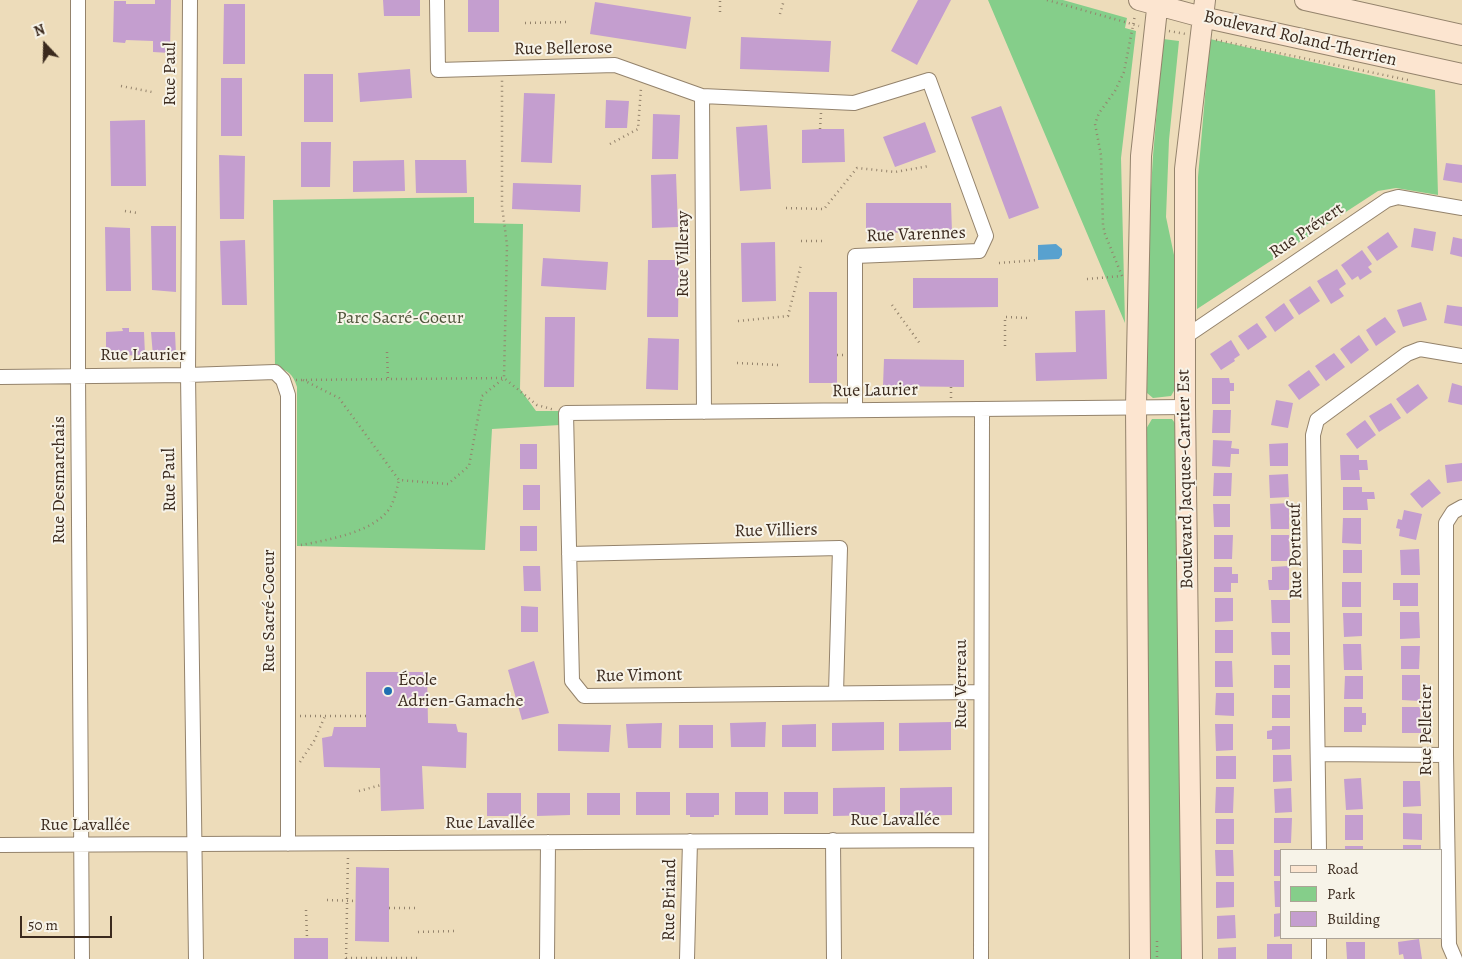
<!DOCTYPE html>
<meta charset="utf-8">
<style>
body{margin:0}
#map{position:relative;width:1462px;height:959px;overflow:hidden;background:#eddcba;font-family:Alegreya,serif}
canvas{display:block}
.legend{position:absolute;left:1280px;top:849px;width:162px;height:90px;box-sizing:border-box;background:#f7f3e8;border:1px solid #aca397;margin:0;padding:6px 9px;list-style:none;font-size:15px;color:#3b2a1e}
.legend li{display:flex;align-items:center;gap:10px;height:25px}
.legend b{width:25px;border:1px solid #aca397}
.north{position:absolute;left:20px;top:20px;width:50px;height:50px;-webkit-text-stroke:4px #f7f3e8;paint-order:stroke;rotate:339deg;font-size:14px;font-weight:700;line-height:20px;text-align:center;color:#3b2a1e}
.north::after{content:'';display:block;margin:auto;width:18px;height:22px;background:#3b2a1e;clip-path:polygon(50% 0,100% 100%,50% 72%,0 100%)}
.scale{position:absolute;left:20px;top:916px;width:92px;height:22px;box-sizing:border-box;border:2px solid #3b2a1e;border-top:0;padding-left:6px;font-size:15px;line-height:18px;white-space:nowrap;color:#3b2a1e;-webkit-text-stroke:4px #f7f3e8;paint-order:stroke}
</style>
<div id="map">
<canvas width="1462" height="959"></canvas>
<ul class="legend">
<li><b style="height:6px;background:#fce5d0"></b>Road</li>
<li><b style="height:14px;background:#85ce8a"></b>Park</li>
<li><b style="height:14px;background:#c49ecf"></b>Building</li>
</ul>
<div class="north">N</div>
<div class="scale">50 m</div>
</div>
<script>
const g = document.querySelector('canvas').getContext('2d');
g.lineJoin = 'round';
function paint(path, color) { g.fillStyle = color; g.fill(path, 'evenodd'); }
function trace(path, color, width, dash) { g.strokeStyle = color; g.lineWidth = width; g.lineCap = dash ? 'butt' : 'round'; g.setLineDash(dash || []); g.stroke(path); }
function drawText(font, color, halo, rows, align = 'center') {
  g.font = font + ' Alegreya,serif'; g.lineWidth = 4; g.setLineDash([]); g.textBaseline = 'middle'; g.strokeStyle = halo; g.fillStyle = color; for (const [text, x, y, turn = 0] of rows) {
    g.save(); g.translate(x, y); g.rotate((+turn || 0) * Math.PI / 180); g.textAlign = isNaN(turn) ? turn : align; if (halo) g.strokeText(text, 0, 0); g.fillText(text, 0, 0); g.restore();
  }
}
paint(new Path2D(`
 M 988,0 L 1063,0 L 1127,18 L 1125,28 L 1136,31 L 1121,158 L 1125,323 Z
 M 1163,39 L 1179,41 L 1169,140 L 1166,217 L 1174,255 L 1175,389 L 1171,396 L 1153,398 L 1147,393 L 1149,223 L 1153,156 Z
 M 1210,39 L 1435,90 L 1438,195 L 1396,188 L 1378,191 L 1197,309 L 1198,177 Z
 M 474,197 L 474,223 L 523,224 L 520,389 L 536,411 L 559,411 L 560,425 L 492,429 L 485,550 L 297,546 L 297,387 C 293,374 288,370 275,367 L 273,200 Z
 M 1152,419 L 1172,419 L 1177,426 L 1181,959 L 1151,959 L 1145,436 L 1146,429 Z`), '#85ce8a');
paint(new Path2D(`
 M 1056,244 L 1062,249 L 1062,255 L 1059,259 L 1038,260 L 1038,245 Z`), '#58a1cf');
paint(new Path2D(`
 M 155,0 L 171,0 L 170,53 L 153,52 L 153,41 L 126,40 L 125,43 L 113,42 L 114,1 L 126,1 L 126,4 L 155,4 Z
 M 383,0 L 420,0 L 420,16 L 384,16 Z
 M 468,0 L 499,0 L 499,32 L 468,32 Z
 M 918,0 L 951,0 L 917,65 L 891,51 Z
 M 595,2 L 691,17 L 686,49 L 590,34 Z
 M 224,4 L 245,4 L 245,64 L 223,64 Z
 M 741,37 L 831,41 L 829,72 L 740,69 Z
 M 410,69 L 412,98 L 360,102 L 358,73 Z
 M 304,74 L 333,74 L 333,122 L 304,122 Z
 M 221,78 L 242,78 L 242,136 L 221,136 Z
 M 524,93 L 555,94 L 552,163 L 521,162 Z
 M 606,100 L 629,101 L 627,128 L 605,128 Z
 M 1001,106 L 1039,208 L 1009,219 L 971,117 Z
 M 653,114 L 680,115 L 678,159 L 652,159 Z
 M 145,120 L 146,186 L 111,186 L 110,121 Z
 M 925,122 L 936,152 L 895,167 L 883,137 Z
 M 767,125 L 771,189 L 740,191 L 736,127 Z
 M 820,129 L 844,129 L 845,162 L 802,163 L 802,130 Z
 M 301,142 L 331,142 L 330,187 L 301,187 Z
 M 219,155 L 245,156 L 244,219 L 220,219 Z
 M 404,160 L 405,191 L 353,192 L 353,161 Z
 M 415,160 L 466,160 L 467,193 L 416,193 Z
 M 1446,163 L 1462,165 L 1462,183 L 1443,180 Z
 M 676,174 L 678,227 L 652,228 L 651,175 Z
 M 513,183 L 581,185 L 580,212 L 512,209 Z
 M 866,203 L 951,203 L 952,232 L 866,233 Z
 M 151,226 L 176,226 L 176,292 L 152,290 Z
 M 105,227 L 130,228 L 131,291 L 106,291 Z
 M 1414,228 L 1436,232 L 1433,251 L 1411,247 Z
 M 1388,232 L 1398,247 L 1377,261 L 1367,247 Z
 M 1453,237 L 1462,239 L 1462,257 L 1450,254 Z
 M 245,240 L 247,305 L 222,305 L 220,241 Z
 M 775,242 L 776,301 L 742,302 L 741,243 Z
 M 1362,250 L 1372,264 L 1368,267 L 1372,272 L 1360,280 L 1358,276 L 1352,280 L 1341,265 Z
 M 543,258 L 608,262 L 606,290 L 541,286 Z
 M 648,260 L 679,260 L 678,317 L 647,317 Z
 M 1337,269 L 1346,284 L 1339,289 L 1344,296 L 1331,304 L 1317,281 Z
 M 913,278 L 998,278 L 998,307 L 913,308 Z
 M 1310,286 L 1320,301 L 1299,315 L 1289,300 Z
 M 809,292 L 837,292 L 837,383 L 809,383 Z
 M 1421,302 L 1427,320 L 1403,327 L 1397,310 Z
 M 1284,303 L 1294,318 L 1275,332 L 1265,317 Z
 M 1447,305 L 1462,307 L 1462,326 L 1444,323 Z
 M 1105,310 L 1107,379 L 1036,381 L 1035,353 L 1076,352 L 1075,311 Z
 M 545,317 L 575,317 L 574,387 L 544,387 Z
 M 1385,317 L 1396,332 L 1376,346 L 1366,330 Z
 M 1257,323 L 1267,337 L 1248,350 L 1238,336 Z
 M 122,328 L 129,328 L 129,332 L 144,332 L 145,355 L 106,356 L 106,332 L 123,331 Z
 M 151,332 L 175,332 L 176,355 L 153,356 Z
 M 1359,335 L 1369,350 L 1351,364 L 1340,349 Z
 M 648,338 L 679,339 L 678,390 L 646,389 Z
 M 1231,340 L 1240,355 L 1234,359 L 1235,361 L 1221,370 L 1210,354 Z
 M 1334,353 L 1345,367 L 1326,381 L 1315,366 Z
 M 884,359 L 964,360 L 964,387 L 883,386 Z
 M 1309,370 L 1320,385 L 1299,400 L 1288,385 Z
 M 1212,378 L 1229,378 L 1230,383 L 1234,383 L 1234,391 L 1230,391 L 1230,404 L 1212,404 Z
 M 1452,383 L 1462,386 L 1462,405 L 1448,402 Z
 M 1418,384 L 1428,398 L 1407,414 L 1396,399 Z
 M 1276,400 L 1293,403 L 1288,428 L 1271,425 Z
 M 1391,403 L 1401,418 L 1379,432 L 1369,416 Z
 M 1213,410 L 1231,410 L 1230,433 L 1212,433 Z
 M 1365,420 L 1376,435 L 1357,449 L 1346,434 Z
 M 1213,440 L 1232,441 L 1231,448 L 1239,449 L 1239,454 L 1231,454 L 1230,467 L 1212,466 Z
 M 1288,443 L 1288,466 L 1270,466 L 1269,444 Z
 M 520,444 L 537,444 L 537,469 L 520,469 Z
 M 1340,455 L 1359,455 L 1359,460 L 1367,460 L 1368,470 L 1359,470 L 1360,480 L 1341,480 Z
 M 1462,463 L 1462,481 L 1447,483 L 1445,465 Z
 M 1214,473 L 1232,473 L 1231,496 L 1213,496 Z
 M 1288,474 L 1289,497 L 1270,498 L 1269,475 Z
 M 1429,479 L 1441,493 L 1422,508 L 1410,494 Z
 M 523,485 L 540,485 L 540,510 L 523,510 Z
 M 1343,487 L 1362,487 L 1362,492 L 1374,492 L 1375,499 L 1367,499 L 1368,510 L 1343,510 Z
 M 1289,503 L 1289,529 L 1271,529 L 1270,504 Z
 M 1213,504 L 1230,504 L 1230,527 L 1214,527 Z
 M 1404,510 L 1422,514 L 1416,540 L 1399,536 L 1400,529 L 1396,528 L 1398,519 L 1402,520 Z
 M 1343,518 L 1361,518 L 1361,544 L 1342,543 Z
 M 520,526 L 537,526 L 537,551 L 520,551 Z
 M 1214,535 L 1233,535 L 1232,559 L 1214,559 Z
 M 1271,535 L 1289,535 L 1290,561 L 1271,561 Z
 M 1419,549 L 1420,575 L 1401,575 L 1400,550 Z
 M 1343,550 L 1362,550 L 1362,573 L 1343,573 Z
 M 523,566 L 540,566 L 541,591 L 524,591 Z
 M 1289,566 L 1289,590 L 1269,590 L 1268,580 L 1272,580 L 1272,567 Z
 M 1214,567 L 1232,567 L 1232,574 L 1238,574 L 1238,583 L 1231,583 L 1231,592 L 1214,592 Z
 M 1342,582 L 1361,582 L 1361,607 L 1342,607 Z
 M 1393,583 L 1418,583 L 1418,606 L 1400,606 L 1400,600 L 1393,600 Z
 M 1215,598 L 1233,598 L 1233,621 L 1215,622 Z
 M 1271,600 L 1290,600 L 1290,623 L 1272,623 Z
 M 521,606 L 538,607 L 538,632 L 521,632 Z
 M 1400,612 L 1419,612 L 1420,638 L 1400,639 Z
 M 1343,613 L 1362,613 L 1362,636 L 1344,637 Z
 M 1215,630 L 1233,630 L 1233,653 L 1215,653 Z
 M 1271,632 L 1290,632 L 1290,655 L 1272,655 Z
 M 1343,644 L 1361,644 L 1362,670 L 1344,670 Z
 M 1401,646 L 1420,646 L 1419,669 L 1401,669 Z
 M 534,661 L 549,713 L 522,720 L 508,670 Z
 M 1215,661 L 1232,661 L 1233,687 L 1215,687 Z
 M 1274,665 L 1290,665 L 1290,688 L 1274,688 Z
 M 366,672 L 427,672 L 428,723 L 456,724 L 458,732 L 467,733 L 466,768 L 422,766 L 424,809 L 381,811 L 380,768 L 324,767 L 322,738 L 332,736 L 334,727 L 366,727 Z
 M 1402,675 L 1420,675 L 1420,701 L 1402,700 Z
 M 1345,676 L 1363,676 L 1363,699 L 1344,699 Z
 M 1216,693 L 1234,693 L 1234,716 L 1215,715 Z
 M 1272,695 L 1290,695 L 1290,718 L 1272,718 Z
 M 1344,707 L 1362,707 L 1362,713 L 1366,713 L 1366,725 L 1362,725 L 1362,732 L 1344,732 Z
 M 1402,707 L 1420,707 L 1421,733 L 1402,733 Z
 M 766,722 L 765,747 L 731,747 L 730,723 Z
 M 884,722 L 884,750 L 832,751 L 832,723 Z
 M 951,722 L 951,750 L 899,751 L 899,723 Z
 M 662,723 L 661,748 L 628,748 L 626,724 Z
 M 558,724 L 611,725 L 609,752 L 558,751 Z
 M 816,724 L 816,747 L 782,747 L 782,725 Z
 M 1215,724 L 1233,724 L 1233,750 L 1216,751 Z
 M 679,725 L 713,725 L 713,748 L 679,748 Z
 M 1272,726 L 1290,726 L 1290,749 L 1272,750 L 1272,739 L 1267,739 L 1267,731 L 1272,730 Z
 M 1273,755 L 1291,755 L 1292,781 L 1273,782 Z
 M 1216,756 L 1236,756 L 1236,779 L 1216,779 Z
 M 1361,778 L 1363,809 L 1346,810 L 1344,779 Z
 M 1403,781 L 1420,781 L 1421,806 L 1403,807 Z
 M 885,787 L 885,815 L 833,816 L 833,788 Z
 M 952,787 L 952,815 L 900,816 L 900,788 Z
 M 1216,787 L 1234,787 L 1233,813 L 1215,813 Z
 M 1291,788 L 1292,812 L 1275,813 L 1274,789 Z
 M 636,792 L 670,792 L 670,815 L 636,815 Z
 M 735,792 L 768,792 L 768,815 L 735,815 Z
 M 784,792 L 818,792 L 818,814 L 784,814 Z
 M 487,793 L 521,793 L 521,816 L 487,816 Z
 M 537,793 L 570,793 L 570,815 L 537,816 Z
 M 587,793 L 620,793 L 620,815 L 587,815 Z
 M 686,793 L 719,793 L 719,815 L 714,815 L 714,817 L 690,817 L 690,815 L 686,815 Z
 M 1403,813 L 1422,814 L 1422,840 L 1403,839 Z
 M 1345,815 L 1363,815 L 1363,840 L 1345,840 Z
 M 1274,818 L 1292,818 L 1291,843 L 1274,843 Z
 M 1216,819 L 1234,819 L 1234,844 L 1216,844 Z
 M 1403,845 L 1421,845 L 1421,850 L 1403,850 Z
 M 1345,846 L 1363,846 L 1363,850 L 1345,850 Z
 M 1215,850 L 1233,850 L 1234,876 L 1216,876 Z
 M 1274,850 L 1281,850 L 1281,876 L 1274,876 Z
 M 356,867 L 389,868 L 389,942 L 355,941 Z
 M 1274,881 L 1281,881 L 1281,907 L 1275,907 Z
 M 1216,882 L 1234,882 L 1234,907 L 1216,908 Z
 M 1281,913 L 1281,936 L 1274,937 L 1274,914 Z
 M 1235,915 L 1236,938 L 1217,939 L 1217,916 Z
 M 294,938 L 328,938 L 328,959 L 294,959 Z
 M 1419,939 L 1422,959 L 1404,959 L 1403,954 L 1399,955 L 1398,942 Z
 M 1346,942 L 1365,942 L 1365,959 L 1347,959 Z
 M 1267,944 L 1292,944 L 1292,959 L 1267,959 Z
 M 1236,947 L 1236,959 L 1218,959 L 1218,948 Z`), '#c49ecf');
const street = new Path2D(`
 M 78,0 L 78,375 L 82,959
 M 190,0 L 188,375 L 196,959
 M 437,0 L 438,70 L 615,65 L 702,96 L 854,103 L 929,80 L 986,236 L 979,251 L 855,256 L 855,410
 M 702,96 L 704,412
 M 1185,337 L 1387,200 L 1398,197 L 1462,208
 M 0,377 L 188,375 L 275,372 L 283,380 L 288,395 L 288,844
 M 569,554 L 840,548 L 836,693
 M 981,692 L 584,696 L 572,681 L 566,413 L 1185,407
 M 1319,754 L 1446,755
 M 833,840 L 834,959
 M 0,845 L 980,840
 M 1319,850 L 1313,435 L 1317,420 L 1407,354 L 1420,349 L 1462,356
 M 547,959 L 548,842
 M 687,959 L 690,841
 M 981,959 L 982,409
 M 1319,959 L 1319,938
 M 1455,959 L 1449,945 L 1446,755 L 1446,523 L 1453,512 L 1462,507`);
const secondary = new Path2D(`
 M 1139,0 L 1202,17 L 1462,74
 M 1305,0 L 1462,35
 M 1140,959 L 1136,407 L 1141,156 L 1158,0
 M 1192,959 L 1185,407 L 1185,169 L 1205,0`);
trace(street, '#94836c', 16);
trace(secondary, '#94836c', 22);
trace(new Path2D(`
 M 1047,0 L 1139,26
 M 720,12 L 720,0
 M 780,14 L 784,0
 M 525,23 L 570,22
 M 1169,31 L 1186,34
 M 1216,40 L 1408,80
 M 121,86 L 152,92
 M 820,129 L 821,113
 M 610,144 L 638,129 L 641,88
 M 786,208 L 824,209 L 857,168 L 895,172 L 929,166
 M 125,211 L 138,213
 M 801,241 L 825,241
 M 999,263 L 1038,260
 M 1122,276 L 1105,234 L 1103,225 L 1101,155 L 1095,124 L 1099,113 L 1115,91 L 1124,72 L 1135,15
 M 1087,279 L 1122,276
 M 892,305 L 921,345
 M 738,321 L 788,316 L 801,265
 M 1005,346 L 1005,317 L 1029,318
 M 387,352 L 388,379
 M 837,355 L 844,355
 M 737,363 L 778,365
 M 296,380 L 504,378 L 537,405 L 555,410
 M 303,380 L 339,398 L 399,480 L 448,484 L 469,466 L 482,396 L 504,378 L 507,245 L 502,206 L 502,80
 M 951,387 L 951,398
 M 301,545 C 327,540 377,532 391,506 C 395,498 397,488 399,480
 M 300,716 L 366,716
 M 300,762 L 314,741 L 325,716
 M 359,791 L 381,785
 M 327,900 L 356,901
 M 389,908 L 418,908
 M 306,910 L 307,938
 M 418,932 L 456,931
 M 1157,941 L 1157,959
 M 346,958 L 418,958
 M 346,959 L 348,855`), '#94836c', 2.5, [1, 4]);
trace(street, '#fff', 14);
trace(secondary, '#fce5d0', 20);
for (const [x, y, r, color] of [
 [388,691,5,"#1f6fb2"]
]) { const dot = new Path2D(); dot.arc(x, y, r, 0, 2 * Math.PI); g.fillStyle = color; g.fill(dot); trace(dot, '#f7f3e8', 2); }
drawText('18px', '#3b2a1e', '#f7f3e8', [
 ["Boulevard Roland-Therrien",1300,39,13],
 ["Rue Bellerose",563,49,-1],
 ["Rue Paul",171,74,-90],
 ["Rue Prévert",1307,231,-34],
 ["Rue Varennes",916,235,-2],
 ["Rue Villeray",684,254,-90],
 ["Rue Laurier",143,356],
 ["Rue Laurier",875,391,-1],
 ["Boulevard Jacques-Cartier Est",1186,479,-91],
 ["Rue Desmarchais",60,480,-90],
 ["Rue Paul",170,480,-91],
 ["Rue Villiers",776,531,-1],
 ["Rue Portneuf",1296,551,-91],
 ["Rue Sacré-Coeur",270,611,-90],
 ["Rue Vimont",639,676,-1],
 ["Rue Verreau",962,684,-90],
 ["Rue Pelletier",1427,730,-90],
 ["Rue Lavallée",895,821],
 ["Rue Lavallée",490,824],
 ["Rue Lavallée",85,826],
 ["Rue Briand",670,900,-89]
]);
drawText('18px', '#4e5339', '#f7f3e8', [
 ["Parc Sacré-Coeur",400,319]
]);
drawText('18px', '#3b2a1e', '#f7f3e8', [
 ["École",398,681],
 ["Adrien-Gamache",398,702]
], 'left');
</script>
